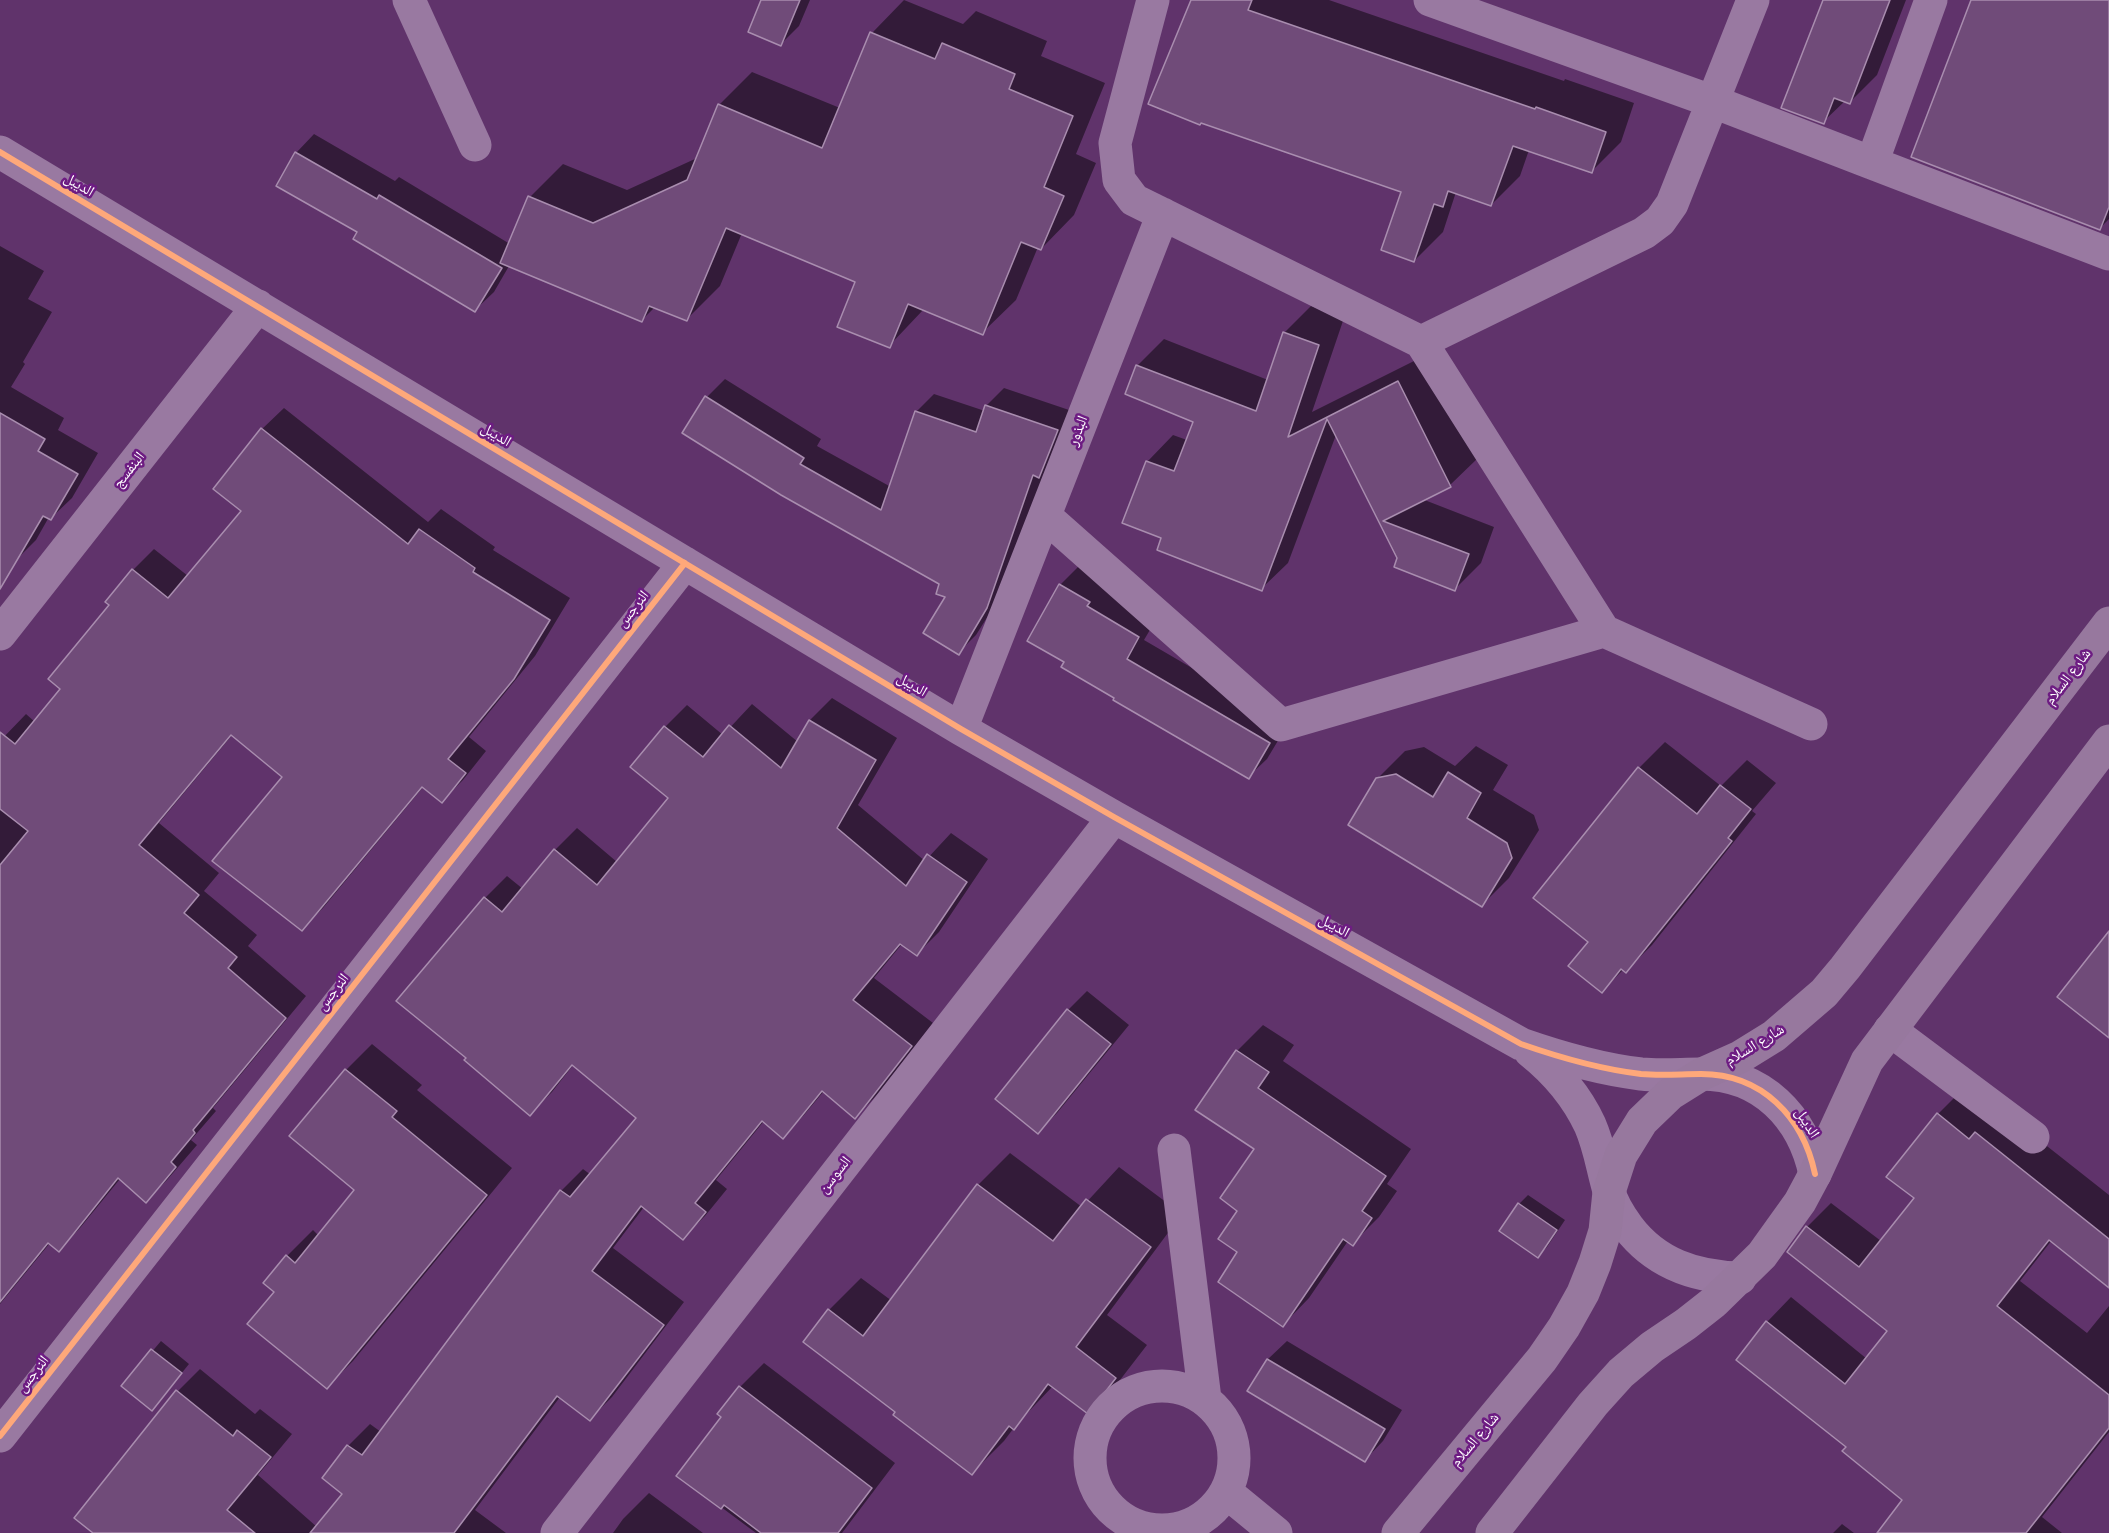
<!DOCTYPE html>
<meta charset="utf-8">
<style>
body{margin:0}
canvas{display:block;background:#60336b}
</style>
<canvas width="2109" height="1533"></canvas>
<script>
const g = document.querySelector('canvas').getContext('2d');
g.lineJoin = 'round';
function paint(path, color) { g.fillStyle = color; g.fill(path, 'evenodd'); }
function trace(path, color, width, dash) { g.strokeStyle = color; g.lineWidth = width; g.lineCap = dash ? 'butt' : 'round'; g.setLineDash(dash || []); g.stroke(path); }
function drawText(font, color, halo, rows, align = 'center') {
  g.font = font + ' "Noto Sans","Noto Naskh Arabic",sans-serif'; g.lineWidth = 5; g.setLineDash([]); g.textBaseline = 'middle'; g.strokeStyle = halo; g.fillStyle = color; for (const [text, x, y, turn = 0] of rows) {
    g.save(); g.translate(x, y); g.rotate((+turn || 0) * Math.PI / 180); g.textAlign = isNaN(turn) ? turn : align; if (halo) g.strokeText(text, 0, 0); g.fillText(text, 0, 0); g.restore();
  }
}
paint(new Path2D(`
 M 763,0 L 810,0 L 799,26 L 781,44 Z
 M 904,0 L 963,24 L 976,11 L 1047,41 L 1041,56 L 1105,83 L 1076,154 L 1096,163 L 1074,215 L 1041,249 L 1038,247 L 1016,300 L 982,333 L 924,309 L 889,346 L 857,282 L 742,233 L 720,286 L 687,319 L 655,307 L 641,321 L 509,266 L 494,292 L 475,310 L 359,231 L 296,153 L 314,134 L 395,181 L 399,177 L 510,244 L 530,197 L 563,164 L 627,190 L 697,158 L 719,105 L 752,72 L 840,108 L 872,33 Z
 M 1193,0 L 1329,0 L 1564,81 L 1565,79 L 1634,103 L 1621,142 L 1592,171 L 1529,150 L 1520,176 L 1491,205 L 1456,192 L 1443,232 L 1414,261 L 1403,192 Z
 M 1824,0 L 1906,0 L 1877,75 L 1850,102 L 1845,101 L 1823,122 Z
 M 1973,0 L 2109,0 L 2109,219 L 2100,228 Z
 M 0,246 L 44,271 L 28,299 L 52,312 L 23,362 L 25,364 L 11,387 L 64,418 L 58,430 L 98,453 L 72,498 L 51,518 L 49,517 L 36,540 L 15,561 L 0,552 Z
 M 1311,306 L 1344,318 L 1312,412 L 1424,356 L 1477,459 L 1450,485 L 1422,499 L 1494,527 L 1481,563 L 1455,589 L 1399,558 L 1336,435 L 1288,563 L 1261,589 L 1163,537 L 1147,462 L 1173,435 L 1187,440 L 1195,421 L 1137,366 L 1164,339 L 1268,380 L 1284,333 Z
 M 725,379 L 821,439 L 817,446 L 891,487 L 916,412 L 934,394 L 985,411 L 986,406 L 1004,388 L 1075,412 L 1005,589 L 976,635 L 958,653 L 947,596 L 941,583 L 707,397 Z
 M 284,408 L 428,522 L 441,509 L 495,547 L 493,550 L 570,598 L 535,656 L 469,737 L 486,751 L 463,780 L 442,801 L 424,786 L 323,908 L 302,929 L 284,777 L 233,734 L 159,823 L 219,873 L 204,891 L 257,935 L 248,946 L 306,996 L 213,1108 L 216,1111 L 191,1140 L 197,1145 L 167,1180 L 146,1201 L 120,1179 L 80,1228 L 59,1250 L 50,1243 L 0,1304 L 0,741 L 26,714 L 35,722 L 62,689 L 111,605 L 133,570 L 154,549 L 188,576 L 243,510 L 215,489 L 262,429 Z
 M 1079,566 L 1157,618 L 1144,640 L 1288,724 L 1267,759 L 1248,777 L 1116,698 L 1066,662 L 1060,585 Z
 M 832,698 L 897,738 L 858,805 L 925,861 L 951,833 L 988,859 L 939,932 L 917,954 L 902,944 L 874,978 L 933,1023 L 877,1095 L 855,1117 L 824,1091 L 804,1115 L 782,1137 L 764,1121 L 716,1180 L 727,1189 L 705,1216 L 683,1238 L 644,1207 L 613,1248 L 684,1302 L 612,1397 L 590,1419 L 560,1397 L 475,1510 L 506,1533 L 95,1533 L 76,1518 L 178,1391 L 200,1369 L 255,1414 L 260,1409 L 292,1434 L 258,1475 L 317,1527 L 345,1493 L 324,1478 L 348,1446 L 370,1424 L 381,1432 L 561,1191 L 583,1169 L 591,1175 L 639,1118 L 574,1064 L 552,1092 L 530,1114 L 485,898 L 507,876 L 523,889 L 555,850 L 577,828 L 617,862 L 670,798 L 665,727 L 687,705 L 723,735 L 752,704 L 798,742 L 810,720 Z
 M 1665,742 L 1721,786 L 1747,760 L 1776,783 L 1752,811 L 1756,814 L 1652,945 L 1626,971 L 1624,969 L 1602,991 L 1590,941 L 1639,768 Z
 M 1476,746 L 1508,765 L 1493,790 L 1534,815 L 1539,830 L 1509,878 L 1482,905 L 1377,779 L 1405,751 L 1424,747 L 1455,766 Z
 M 1087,991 L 1129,1025 L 1057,1113 L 1038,1132 L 997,1099 L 1068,1010 Z
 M 1263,1025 L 1294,1045 L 1283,1061 L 1411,1149 L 1387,1184 L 1397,1191 L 1379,1217 L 1352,1244 L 1348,1241 L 1309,1298 L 1283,1325 L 1240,1252 L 1239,1211 L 1256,1149 L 1237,1051 Z
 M 372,1044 L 422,1085 L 417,1090 L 512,1168 L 353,1361 L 327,1387 L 276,1292 L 287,1256 L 313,1230 L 319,1236 L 356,1190 L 291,1136 L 346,1070 Z
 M 1962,1090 L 2000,1109 L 2109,1195 L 2109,1286 L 2052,1240 L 2020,1281 L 2087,1333 L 2109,1306 L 2109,1432 L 2042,1517 L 2062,1533 L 1879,1533 L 1905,1500 L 1848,1447 L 1738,1359 L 1767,1322 L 1791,1297 L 1867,1359 L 1889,1331 L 1789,1252 L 1807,1227 L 1831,1203 L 1881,1241 L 1916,1198 L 1938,1114 Z
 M 1010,1153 L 1082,1207 L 1119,1167 L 1182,1214 L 1107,1315 L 1147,1345 L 1120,1380 L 1088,1412 L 1053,1386 L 1016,1425 L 1004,1441 L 972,1473 L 897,1411 L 805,1342 L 829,1310 L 861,1278 L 892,1301 L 978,1185 Z
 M 1528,1195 L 1565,1220 L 1547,1247 L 1538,1256 L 1519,1204 Z
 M 161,1341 L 189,1364 L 160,1400 L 123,1386 Z
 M 1287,1341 L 1402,1410 L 1383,1441 L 1365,1460 L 1249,1391 L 1268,1359 Z
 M 764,1363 L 895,1463 L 842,1533 L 756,1533 L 678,1475 L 723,1416 L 719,1414 L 740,1387 Z
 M 649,1493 L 703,1533 L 613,1533 L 623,1519 Z
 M 1842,1524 L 1854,1533 L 1833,1533 Z`), '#0007');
const building = new Path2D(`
 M 761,0 L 800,0 L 781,46 L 748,32 Z
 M 1191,0 L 1252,0 L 1248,10 L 1535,109 L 1536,107 L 1606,132 L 1592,173 L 1513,146 L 1491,206 L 1448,191 L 1443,207 L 1434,204 L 1414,262 L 1381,250 L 1401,192 L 1201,123 L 1200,125 L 1148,104 Z
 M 1823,0 L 1890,0 L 1850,104 L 1834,98 L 1824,124 L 1781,108 Z
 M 1971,0 L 2109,0 L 2109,207 L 2100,230 L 1911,157 Z
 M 870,32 L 935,59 L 942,43 L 1015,74 L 1009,89 L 1073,116 L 1044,187 L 1064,196 L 1041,250 L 1021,242 L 983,335 L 908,304 L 890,348 L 837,327 L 855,282 L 726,228 L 687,321 L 649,306 L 642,322 L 500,263 L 528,196 L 593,223 L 687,180 L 718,104 L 822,148 Z
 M 295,152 L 377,199 L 379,195 L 502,268 L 475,312 L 353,239 L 357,232 L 276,186 Z
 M 1283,332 L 1319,345 L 1288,437 L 1398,381 L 1451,487 L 1383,521 L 1469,554 L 1455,591 L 1394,567 L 1397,558 L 1327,419 L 1262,591 L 1157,550 L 1161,538 L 1122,523 L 1146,461 L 1174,471 L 1193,422 L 1125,394 L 1136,365 L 1256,411 Z
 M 705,396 L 804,458 L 800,464 L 881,510 L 915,411 L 976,432 L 985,405 L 1058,430 L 1039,478 L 1033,475 L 987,608 L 959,655 L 923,633 L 945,597 L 936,594 L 939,584 L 781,495 L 682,433 Z
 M 0,413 L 45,439 L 38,451 L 78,474 L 51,520 L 43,516 L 0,589 Z
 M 261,428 L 408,544 L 419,529 L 475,568 L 473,572 L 550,620 L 514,679 L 448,759 L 466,773 L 442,803 L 422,787 L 302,931 L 212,861 L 282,777 L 231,735 L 139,845 L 199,895 L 184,913 L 237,957 L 228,968 L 286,1018 L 193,1130 L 195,1133 L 171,1162 L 176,1167 L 146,1203 L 118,1178 L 59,1252 L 48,1243 L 0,1302 L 0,865 L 28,831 L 0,809 L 0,732 L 15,744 L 60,689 L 48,679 L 109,605 L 105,602 L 132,569 L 168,598 L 241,511 L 213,489 Z
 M 1059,584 L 1090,602 L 1087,606 L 1139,637 L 1127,659 L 1270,743 L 1249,779 L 1113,700 L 1114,698 L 1061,667 L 1064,662 L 1027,641 Z
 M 809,720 L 876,760 L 837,828 L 906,886 L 927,854 L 967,882 L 917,956 L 900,944 L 853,1000 L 912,1046 L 855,1119 L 822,1091 L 783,1139 L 762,1121 L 695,1203 L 706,1212 L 683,1240 L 641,1206 L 592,1271 L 664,1325 L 590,1421 L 557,1396 L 454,1533 L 310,1533 L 342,1494 L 322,1478 L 347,1445 L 362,1455 L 560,1190 L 570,1197 L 636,1118 L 572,1065 L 530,1116 L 464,1060 L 466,1058 L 396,1001 L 484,897 L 502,912 L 554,849 L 597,885 L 668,798 L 630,767 L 664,726 L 703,757 L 729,725 L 781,768 Z
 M 1638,767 L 1697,814 L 1720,785 L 1751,809 L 1728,838 L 1732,841 L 1626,973 L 1621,969 L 1602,993 L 1568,966 L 1588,942 L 1533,898 Z
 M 1448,772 L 1481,793 L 1467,818 L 1507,843 L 1512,858 L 1482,907 L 1348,825 L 1376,778 L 1396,774 L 1433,797 Z
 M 2109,931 L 2109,1038 L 2057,997 Z
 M 1067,1009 L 1111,1044 L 1038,1134 L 995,1099 Z
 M 1236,1050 L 1269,1072 L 1258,1088 L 1386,1176 L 1362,1211 L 1372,1218 L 1353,1246 L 1343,1239 L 1283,1327 L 1218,1282 L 1237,1252 L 1218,1239 L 1237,1211 L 1220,1198 L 1254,1149 L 1195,1110 Z
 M 345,1069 L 397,1111 L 392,1117 L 487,1195 L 327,1389 L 247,1324 L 274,1292 L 263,1283 L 286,1255 L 295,1263 L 354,1190 L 289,1136 Z
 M 1937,1113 L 1969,1139 L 1975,1132 L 2109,1239 L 2109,1288 L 2049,1240 L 1997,1306 L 2109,1395 L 2109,1428 L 2026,1533 L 1877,1533 L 1902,1500 L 1842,1451 L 1846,1447 L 1736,1360 L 1766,1321 L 1845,1384 L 1887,1331 L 1787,1252 L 1806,1226 L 1859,1267 L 1914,1198 L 1886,1177 Z
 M 977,1184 L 1053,1241 L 1086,1199 L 1151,1247 L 1076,1347 L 1116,1378 L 1088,1414 L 1048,1384 L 1014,1430 L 1009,1426 L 972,1475 L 893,1415 L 895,1412 L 803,1342 L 828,1309 L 863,1336 Z
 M 1518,1203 L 1557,1230 L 1538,1258 L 1499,1231 Z
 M 151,1349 L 182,1373 L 152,1411 L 121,1386 Z
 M 1267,1359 L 1385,1429 L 1365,1462 L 1247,1391 Z
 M 739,1386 L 872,1488 L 838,1533 L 761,1533 L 724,1505 L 721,1509 L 676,1476 L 721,1417 L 717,1414 Z
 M 176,1390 L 233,1436 L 237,1430 L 271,1457 L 227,1510 L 255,1533 L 93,1533 L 74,1518 Z`);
paint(building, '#704b79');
trace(building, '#a98daf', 1.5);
trace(new Path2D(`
 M 409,0 L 475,145
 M 1430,0 L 1714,102 L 1872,163
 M 1931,0 L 1872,163 L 2109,254
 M 0,152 L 961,729 L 1114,817 L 1521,1044 C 1561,1058 1599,1069 1641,1074 C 1662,1076 1681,1074 1701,1074 C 1762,1074 1803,1117 1815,1174
 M 1421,342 L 1644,233 L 1660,221 L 1672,204 L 1753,0
 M 1045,516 L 1281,725 L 1604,631 L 1421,342 L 1134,200 L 1119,180 L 1115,143 L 1153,0
 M 1604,631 L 1811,724
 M 0,634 L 258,306
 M 961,729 L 1163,214
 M 1890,1030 L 2033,1137
 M 1530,1051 C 1555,1071 1576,1095 1590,1125 C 1600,1148 1602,1167 1609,1191 C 1612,1204 1620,1216 1628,1227 C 1656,1264 1695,1277 1740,1278
 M 1174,1150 L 1205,1399
 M1090 1458a72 72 0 1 1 144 0a72 72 0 1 1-144 0Z
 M 0,1436 L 685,563
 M 1226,1492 L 1276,1533
 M 557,1533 L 1114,817`), '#9979a1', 33);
trace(new Path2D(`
 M 1398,1533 L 1542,1359 L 1564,1327 L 1583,1293 L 1595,1263 L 1605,1231 L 1609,1192 L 1621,1155 L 1642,1121 L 1670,1094 L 1702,1074 L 1740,1057 L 1774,1036 L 1824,993 L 1845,968 L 2109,623
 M 1492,1533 L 1593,1404 L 1621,1373 L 1652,1347 L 1686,1324 L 1714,1302 L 1762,1255 L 1800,1202 L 1815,1174 L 1867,1061 L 2109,741`), '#97789e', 33);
trace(new Path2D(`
 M 0,152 L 961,729 L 1114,817 L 1521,1044 C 1561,1058 1599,1069 1641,1074 C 1662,1076 1681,1074 1701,1074 C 1762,1074 1803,1117 1815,1174
 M 0,1436 L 685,563`), '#fea87a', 6);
drawText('15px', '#fff', '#6d1c82', [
 ["الديبل",79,185,31],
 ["البذور",1078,431,-69],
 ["الديبل",496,435,31],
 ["البنفسج",129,470,-52],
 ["النرجس",633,609,-52],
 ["شارع السلام",2068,677,-53],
 ["الديبل",912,685,31],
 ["الديبل",1334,926,29],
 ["النرجس",333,992,-52],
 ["شارع السلام",1755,1045,-31],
 ["الديبل",1807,1123,58],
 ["السوسن",835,1175,-52],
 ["النرجس",33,1374,-52],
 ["شارع السلام",1475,1440,-50]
]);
</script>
